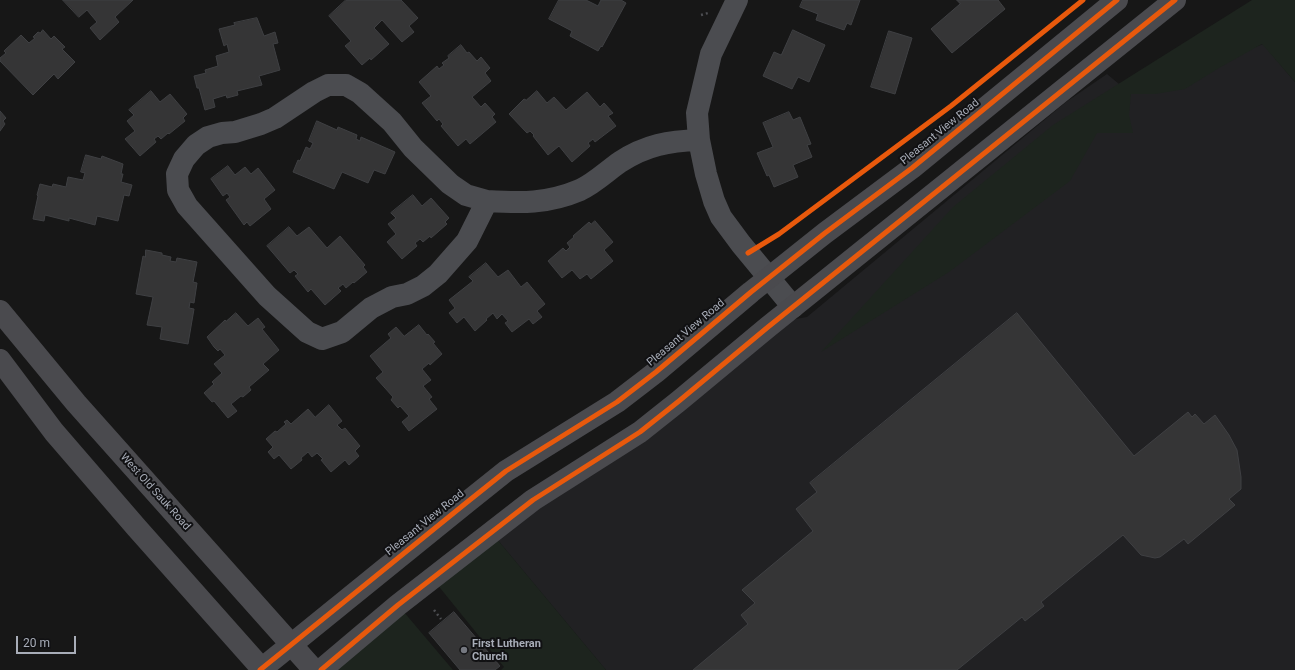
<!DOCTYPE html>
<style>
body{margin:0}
#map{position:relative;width:1295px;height:670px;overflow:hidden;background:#171717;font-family:Roboto,sans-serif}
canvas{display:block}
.scale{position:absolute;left:16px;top:636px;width:60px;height:18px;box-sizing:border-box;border:2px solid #a8adb8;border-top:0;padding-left:5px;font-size:12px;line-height:14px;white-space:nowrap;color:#a8adb8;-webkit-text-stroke:3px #111113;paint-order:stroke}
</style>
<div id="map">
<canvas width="1295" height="670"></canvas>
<div class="scale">20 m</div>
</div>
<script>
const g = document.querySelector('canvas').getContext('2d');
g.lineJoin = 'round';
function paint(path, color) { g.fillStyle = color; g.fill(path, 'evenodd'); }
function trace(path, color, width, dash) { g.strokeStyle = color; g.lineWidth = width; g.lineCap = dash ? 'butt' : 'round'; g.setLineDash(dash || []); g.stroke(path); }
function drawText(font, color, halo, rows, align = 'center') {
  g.font = font + ' Roboto,sans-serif'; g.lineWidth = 4; g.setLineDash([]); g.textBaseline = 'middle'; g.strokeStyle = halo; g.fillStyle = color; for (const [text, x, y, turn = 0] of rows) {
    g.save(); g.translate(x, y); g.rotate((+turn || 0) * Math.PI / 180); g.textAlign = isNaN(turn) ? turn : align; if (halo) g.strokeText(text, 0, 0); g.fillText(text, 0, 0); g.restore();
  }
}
paint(new Path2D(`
 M 1263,44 L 1295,82 L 1295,670 L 606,670 L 491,532 L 773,323 L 807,317 L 1066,102 L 1107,74 L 1131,94 Z`), '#212123');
paint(new Path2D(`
 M 1252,0 L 1295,0 L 1295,82 L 1262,44 L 1219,68 L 1185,89 L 1155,94 L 1131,94 L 1129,115 L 1133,133 L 1097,133 L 1070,181 L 949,272 L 821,352 L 953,207 L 1053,125 Z
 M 491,532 L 606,670 L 501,670 L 504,667 L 432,578 Z
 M 398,605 L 453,670 L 321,670 Z`), '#1d241e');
const building = new Path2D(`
 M 63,0 L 133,0 L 115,17 L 119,22 L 100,40 L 90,28 L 97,22 L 87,10 L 79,17 Z
 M 346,0 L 401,0 L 418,18 L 409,26 L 414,32 L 402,42 L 382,20 L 374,28 L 389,44 L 371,60 L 370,58 L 362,65 L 345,46 L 351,41 L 329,16 Z
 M 559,0 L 586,0 L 598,6 L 601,0 L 621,0 L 626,3 L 602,47 L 601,46 L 598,51 L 570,36 L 572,31 L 549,19 Z
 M 803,0 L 860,0 L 851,25 L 847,23 L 844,30 L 816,20 L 818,14 L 800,7 Z
 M 957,0 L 998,0 L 1005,9 L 952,53 L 931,29 L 960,4 Z
 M 257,18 L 264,36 L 275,32 L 278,43 L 273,44 L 280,70 L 259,76 L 262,85 L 237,91 L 238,95 L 227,98 L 226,95 L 213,99 L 215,107 L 205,110 L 199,88 L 197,88 L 194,76 L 206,73 L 205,70 L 218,66 L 216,56 L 229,52 L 227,44 L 224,46 L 219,29 L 235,25 L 234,23 Z
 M 43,30 L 51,39 L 54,36 L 65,47 L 62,49 L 75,62 L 58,79 L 54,74 L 33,95 L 0,61 L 0,58 L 6,53 L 4,51 L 21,35 L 29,43 L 35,38 L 33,37 L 38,32 L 40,33 Z
 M 793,30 L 825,45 L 809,82 L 798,77 L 792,89 L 763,76 L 774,52 L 781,55 Z
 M 889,31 L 912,38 L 895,94 L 871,87 Z
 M 461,45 L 467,53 L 469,52 L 477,61 L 481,57 L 490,68 L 485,73 L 491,81 L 472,97 L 481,107 L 485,103 L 495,114 L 492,117 L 496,122 L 470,144 L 466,139 L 458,146 L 441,126 L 443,124 L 439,119 L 437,121 L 422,103 L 431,96 L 419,82 L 437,66 L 439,69 L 444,65 L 442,63 L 449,58 L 448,56 Z
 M 151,91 L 160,102 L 170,94 L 187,114 L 183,118 L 185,121 L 169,134 L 168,133 L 161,139 L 158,136 L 154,139 L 156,142 L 140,156 L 125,139 L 135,131 L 127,121 L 134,115 L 129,110 Z
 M 537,91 L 547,103 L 554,97 L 566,110 L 587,92 L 600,107 L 604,103 L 613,113 L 608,116 L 616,126 L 595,142 L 593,139 L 588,143 L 590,146 L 572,162 L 559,146 L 548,155 L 533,136 L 534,135 L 530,131 L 527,133 L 509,114 L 524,99 L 526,100 Z
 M 0,111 L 6,118 L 3,121 L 5,124 L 0,131 Z
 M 789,112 L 793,120 L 800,117 L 811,144 L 807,145 L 812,157 L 793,165 L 798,177 L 774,187 L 769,175 L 767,176 L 757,153 L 773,147 L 763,123 Z
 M 317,121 L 337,130 L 338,127 L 357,135 L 356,139 L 360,141 L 361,137 L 395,152 L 385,174 L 374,170 L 368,183 L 342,172 L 334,189 L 293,172 L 298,160 L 300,161 L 306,147 L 310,149 L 313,143 L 309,141 Z
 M 86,155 L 101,159 L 102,156 L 123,164 L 121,174 L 123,174 L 121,182 L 132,185 L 129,196 L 124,195 L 118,221 L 97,216 L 95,225 L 69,218 L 69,221 L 45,215 L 44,221 L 33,219 L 38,196 L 37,195 L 40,184 L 52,187 L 53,184 L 66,187 L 68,177 L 83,180 L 85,173 L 81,172 Z
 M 228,166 L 235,175 L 245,167 L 251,174 L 258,168 L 275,190 L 264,199 L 271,209 L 250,226 L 247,222 L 244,225 L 226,200 L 230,197 L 227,193 L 223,196 L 211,179 Z
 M 413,195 L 422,206 L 431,198 L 449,218 L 445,222 L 447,224 L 431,238 L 430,236 L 423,242 L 420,239 L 415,243 L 417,246 L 402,259 L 387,242 L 396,234 L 388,224 L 396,218 L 391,213 Z
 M 595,221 L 613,242 L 604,250 L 613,261 L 591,279 L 587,274 L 580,279 L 572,270 L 562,278 L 548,261 L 563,248 L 566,251 L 570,247 L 567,243 L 574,237 L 573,236 L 589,222 L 591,224 Z
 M 289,227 L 297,236 L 309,227 L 327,248 L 340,236 L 365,265 L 363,267 L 367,272 L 354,283 L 353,282 L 346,288 L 343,284 L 338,288 L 341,291 L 325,305 L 311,289 L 308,292 L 295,276 L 298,274 L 294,270 L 290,273 L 267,246 Z
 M 146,250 L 162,253 L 162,255 L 171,257 L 170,261 L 176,262 L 177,258 L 197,262 L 193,282 L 197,283 L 194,303 L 190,302 L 189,308 L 194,309 L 188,344 L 160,339 L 162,327 L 147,325 L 153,297 L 136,294 L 143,256 L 145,257 Z
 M 486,263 L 498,277 L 508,270 L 521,287 L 527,282 L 545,304 L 537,311 L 542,317 L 533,324 L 529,319 L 512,332 L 505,323 L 508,321 L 502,314 L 497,319 L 493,313 L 486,319 L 487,320 L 475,331 L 464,317 L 457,323 L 449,313 L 455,308 L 449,300 L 473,281 L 469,277 Z
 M 236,313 L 248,326 L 258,318 L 265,327 L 262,329 L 279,350 L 263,364 L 269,370 L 249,387 L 251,390 L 243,397 L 241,396 L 231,404 L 237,411 L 228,418 L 214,401 L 212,402 L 204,393 L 214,384 L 212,382 L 222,373 L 214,364 L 225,355 L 220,349 L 218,351 L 214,347 L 207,337 L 225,320 L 226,321 Z
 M 1017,313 L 1134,456 L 1188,412 L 1192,417 L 1195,414 L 1204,424 L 1215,415 L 1229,435 L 1237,450 L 1241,477 L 1241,489 L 1229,499 L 1235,505 L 1188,544 L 1184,539 L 1160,557 L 1155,558 L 1141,555 L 1123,535 L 1041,602 L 1044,606 L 1025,621 L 1022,617 L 957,670 L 693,670 L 748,624 L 741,615 L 755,603 L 742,590 L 813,531 L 796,509 L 817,492 L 810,483 Z
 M 419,325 L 427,335 L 428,334 L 435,342 L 433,343 L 442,354 L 430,365 L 429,363 L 422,369 L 431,380 L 423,386 L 432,397 L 429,399 L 437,409 L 409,431 L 402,422 L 409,416 L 400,406 L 398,408 L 391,400 L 393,397 L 376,378 L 383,372 L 370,356 L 391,338 L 388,334 L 396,327 L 404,336 Z
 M 329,405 L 342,421 L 337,425 L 342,430 L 345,428 L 360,446 L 355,451 L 359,456 L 349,465 L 345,460 L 331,472 L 321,460 L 323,459 L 317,453 L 312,457 L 308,452 L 301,458 L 302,460 L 291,469 L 279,455 L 274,459 L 268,452 L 273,447 L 266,439 L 275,431 L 277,432 L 286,424 L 284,422 L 287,420 L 291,424 L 308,409 L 315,417 Z
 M 454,612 L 500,666 L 495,670 L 460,670 L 429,633 Z`);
paint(building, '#353536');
trace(building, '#3f4043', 1);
trace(new Path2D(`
 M 701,15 L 708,13
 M 434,610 L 441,619`), '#4d4e52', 2.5, [2, 3]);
trace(new Path2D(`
 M 737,0 L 711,54 L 697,113 L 699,140 L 706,174 L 714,201 L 721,217 L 741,244 L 793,307
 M 328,85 L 346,85 L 360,93 L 392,122 L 413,148 L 450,184 L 466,195 L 487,201 L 467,241 L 438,274 L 423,286 L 407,294 L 392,297 L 371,308 L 342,332 L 322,339 L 307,332 L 267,296 L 187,206 L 178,190 L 177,174 L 184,159 L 196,145 L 208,137 L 222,133 L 235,132 L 261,124 L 275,118 L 314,92 Z
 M 487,201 C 521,203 547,204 580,190 C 595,183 607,171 620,162 C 646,145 669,141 699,140`), '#4b4c50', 22);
trace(new Path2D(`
 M 0,311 L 76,403 L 314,670
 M 0,360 L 54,432 L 136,527 L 263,670
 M 260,670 L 466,503 L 506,471 L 617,402 L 656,372 L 751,292 L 825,233 L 912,168 L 1117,0
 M 321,670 L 398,605 L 533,500 L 640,432 L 679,401 L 768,327 L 1175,0`), '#4a4a4e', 22);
trace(new Path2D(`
 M 748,253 L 779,234 L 951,106 L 1083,0
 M 260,670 L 466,503 L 506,471 L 617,402 L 656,372 L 751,292 L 825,233 L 912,168 L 1117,0
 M 321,670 L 398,605 L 533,500 L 640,432 L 679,401 L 768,327 L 1175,0`), '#e8590c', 5);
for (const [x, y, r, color] of [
 [464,650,4,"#757880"]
]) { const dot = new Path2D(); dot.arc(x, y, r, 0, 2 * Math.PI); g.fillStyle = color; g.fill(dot); trace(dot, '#111113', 1.5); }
drawText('11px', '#a8adb8', '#111113', [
 ["Pleasant View Road",940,132,-39],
 ["Pleasant View Road",686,333,-40],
 ["West Old Sauk Road",155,492,48],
 ["Pleasant View Road",425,523,-39]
]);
drawText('bold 11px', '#a8adb8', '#111113', [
 ["First Lutheran",472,644],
 ["Church",472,657]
], 'left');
</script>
